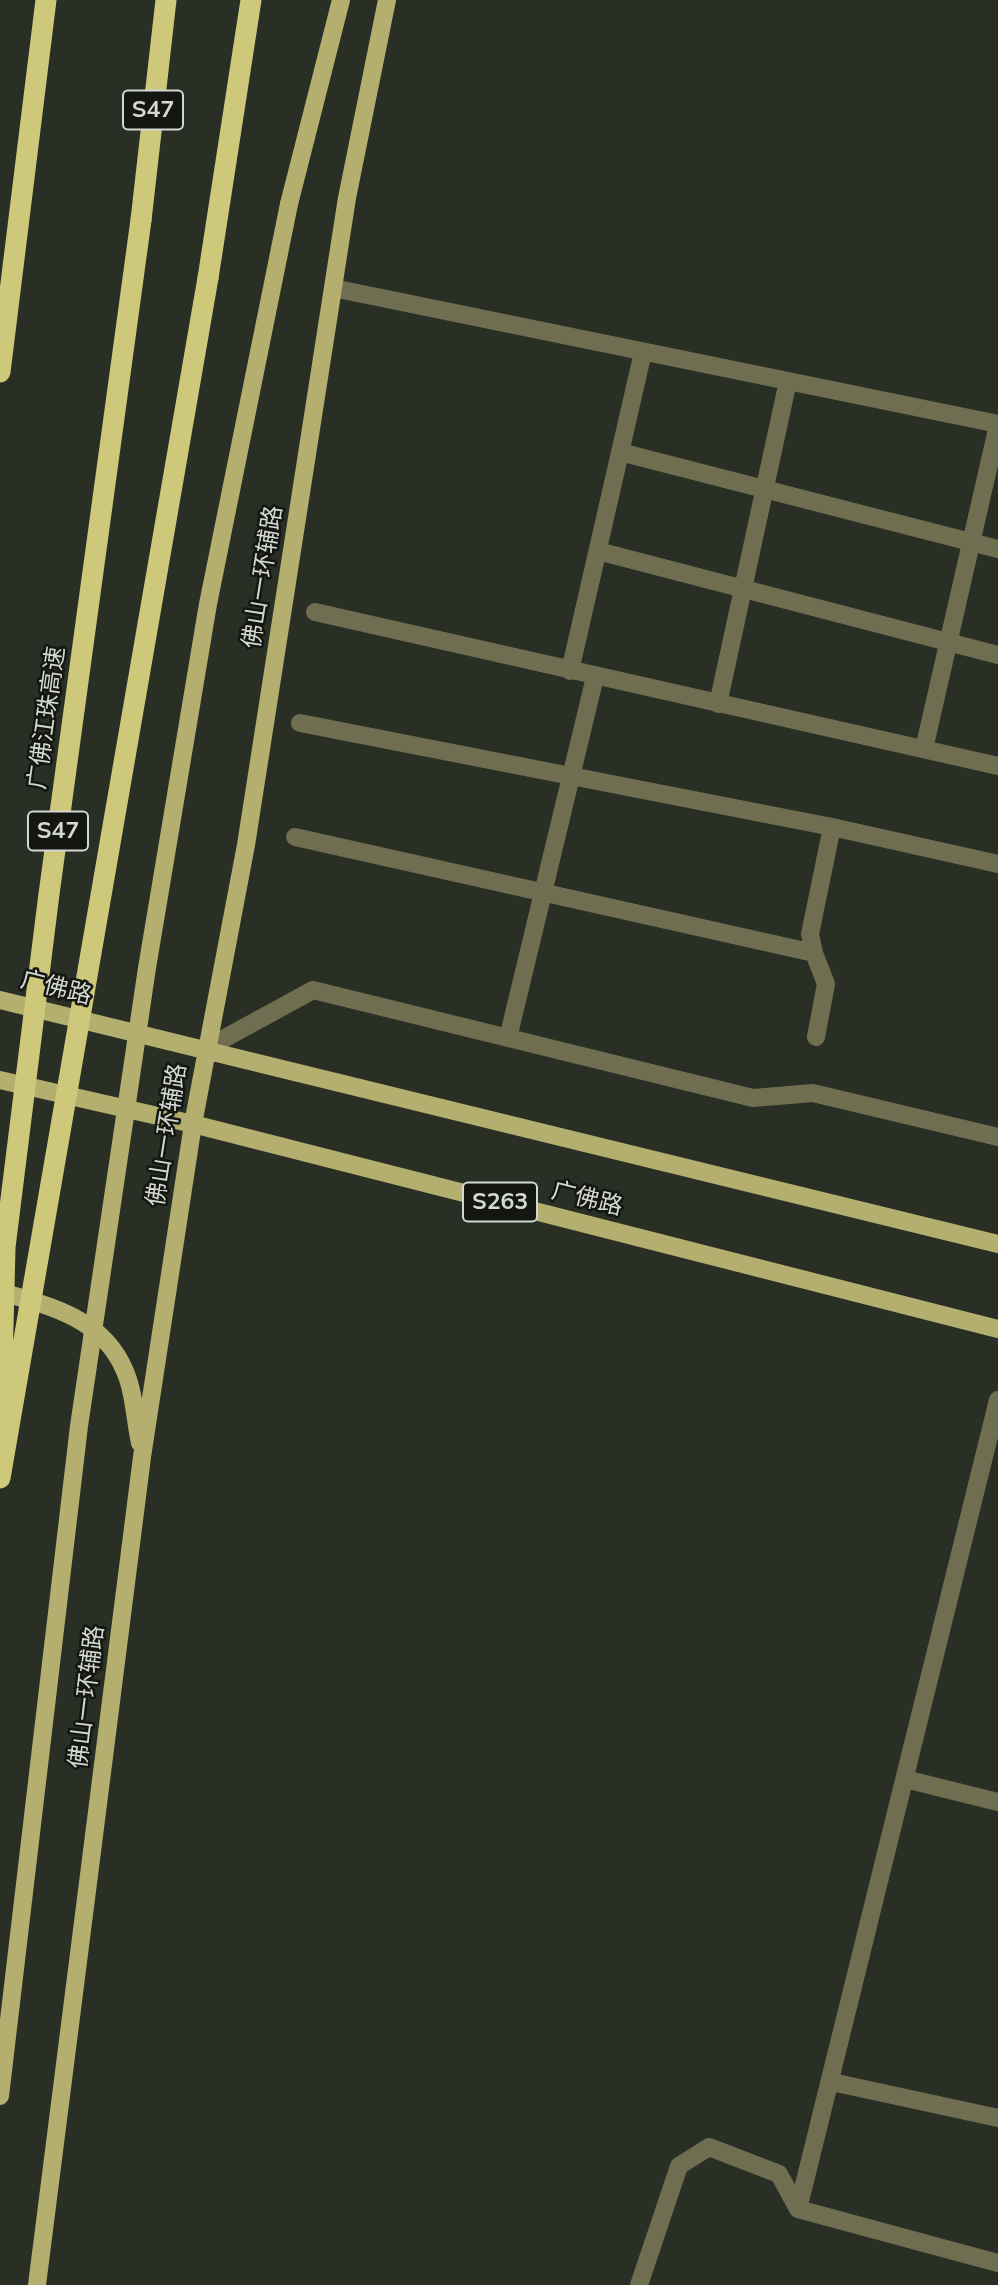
<!DOCTYPE html>
<meta charset="utf-8">
<style>
body{margin:0}
canvas{display:block;background:#292f25}
</style>
<canvas width="998" height="2285"></canvas>
<script>
const g = document.querySelector('canvas').getContext('2d');
g.lineJoin = 'round';
function trace(path, color, width, dash) { g.strokeStyle = color; g.lineWidth = width; g.lineCap = dash ? 'butt' : 'round'; g.setLineDash(dash || []); g.stroke(path); }
function drawText(font, color, halo, rows, align = 'center') {
  g.font = font + ' Mulish,"Noto Sans SC",sans-serif'; g.lineWidth = 5; g.setLineDash([]); g.textBaseline = 'middle'; g.strokeStyle = halo; g.fillStyle = color; for (const [text, x, y, turn = 0] of rows) {
    g.save(); g.translate(x, y); g.rotate((+turn || 0) * Math.PI / 180); g.textAlign = isNaN(turn) ? turn : align; if (halo) g.strokeText(text, 0, 0); g.fillText(text, 0, 0); g.restore();
  }
}
trace(new Path2D(`
 M 333,288 L 998,424
 M 620,452 L 998,549
 M 598,551 L 998,655
 M 315,612 L 998,766
 M 570,671 L 643,352
 M 718,704 L 788,381
 M 300,723 L 832,827 L 998,864
 M 924,749 L 998,425
 M 295,837 L 814,953 L 810,934 L 832,827
 M 814,953 L 826,984 L 816,1037
 M 508,1038 L 595,677
 M 205,1049 L 313,990 L 753,1098 L 813,1093 L 998,1137
 M 905,1779 L 998,1802
 M 832,2082 L 998,2118
 M 798,2209 L 998,1400
 M 639,2285 L 679,2166 L 709,2147 L 779,2174 L 798,2209 L 998,2263`), '#706e50', 18);
trace(new Path2D(`
 M 289,204 L 341,0
 M 0,1000 L 998,1244
 M 0,1080 L 193,1124 L 998,1329
 M 0,1292 C 48,1305 102,1318 124,1369 C 134,1390 135,1420 140,1443
 M 37,2285 L 142,1457 L 193,1124 L 246,845 L 347,198 L 387,0`), '#b4af6e', 18);
trace(new Path2D(`
 M 141,220 L 166,0
 M 208,278 L 251,0
 M 0,372 L 46,0`), '#cec87a', 21);
trace(new Path2D(`
 M 0,2096 L 79,1426 L 147,968 L 208,604 L 289,204`), '#b4af6e', 18);
trace(new Path2D(`
 M 0,1444 L 5,1247 L 49,894 L 141,220
 M 0,1478 L 208,278`), '#cec87a', 21);
for (const [x, y, w] of [
 [153,110,60],
 [58,831,60],
 [500,1202,74]
]) { const box = new Path2D(); box.roundRect(x - w / 2, y - 19.5, w, 39, 5); g.fillStyle = '#141612'; g.fill(box); trace(box, '#d4d8d2', 2); }
drawText('bold 23px', '#d4d8d2', null, [
 ["S47",153,110],
 ["S47",58,831],
 ["S263",500,1202]
]);
drawText('24px', '#d4d8d2', '#141612', [
 ["佛山一环辅路",263,577,-81],
 ["广佛江珠高速",47,718,-82],
 ["广佛路",56,988,14],
 ["佛山一环辅路",167,1135,-81],
 ["广佛路",587,1199,14],
 ["佛山一环辅路",87,1697,-83]
]);
</script>
